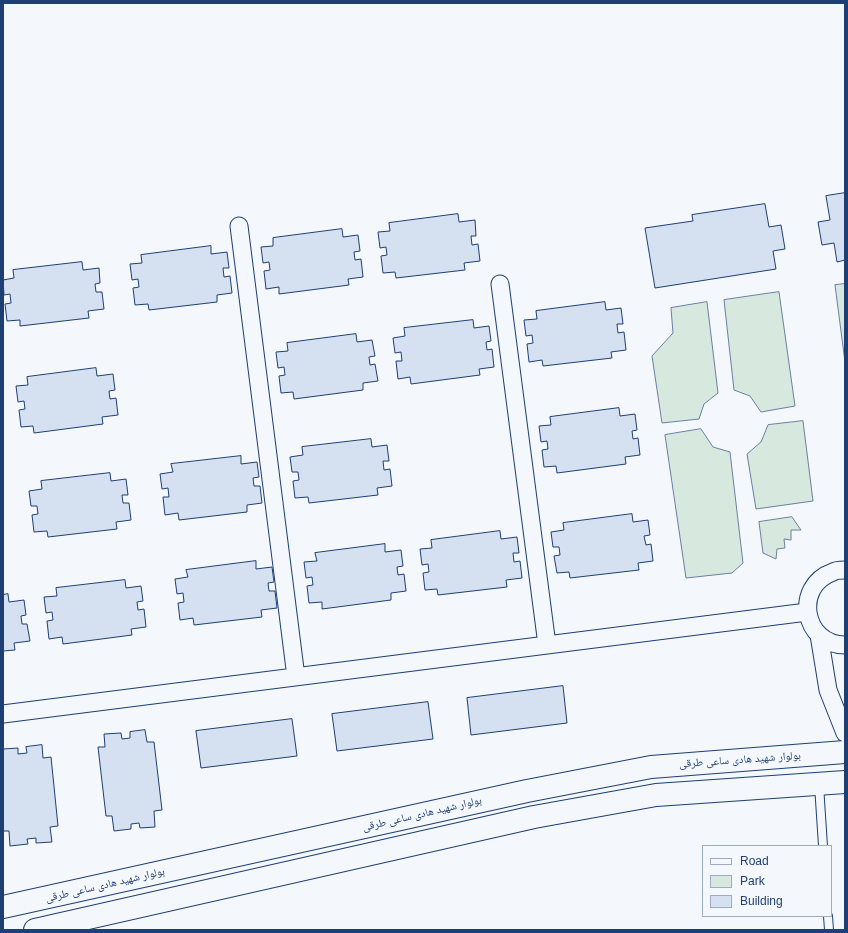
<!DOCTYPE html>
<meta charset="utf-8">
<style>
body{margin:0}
#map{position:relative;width:848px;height:933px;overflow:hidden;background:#f4f7fb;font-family:Helvetica,sans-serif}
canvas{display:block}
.frame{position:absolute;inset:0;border:4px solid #1d3f73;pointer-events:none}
.legend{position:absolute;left:702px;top:845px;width:130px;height:72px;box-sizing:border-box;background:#f4f7fb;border:1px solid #9eadc5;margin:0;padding:5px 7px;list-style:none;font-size:12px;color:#1d3f73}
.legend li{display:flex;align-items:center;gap:8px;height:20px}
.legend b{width:20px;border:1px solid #9eadc5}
</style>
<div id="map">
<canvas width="848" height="933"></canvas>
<div class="frame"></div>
<ul class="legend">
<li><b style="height:5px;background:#f4f7fb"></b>Road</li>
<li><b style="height:11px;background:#d7e8df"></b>Park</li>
<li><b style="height:11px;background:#d5e0f0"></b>Building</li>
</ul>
</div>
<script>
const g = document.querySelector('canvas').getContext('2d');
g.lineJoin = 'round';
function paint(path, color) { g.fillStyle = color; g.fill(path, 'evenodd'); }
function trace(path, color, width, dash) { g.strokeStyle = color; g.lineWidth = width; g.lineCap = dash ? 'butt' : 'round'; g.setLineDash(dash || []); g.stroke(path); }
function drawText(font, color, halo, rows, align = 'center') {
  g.font = font + ' Helvetica,"Noto Naskh Arabic",sans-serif'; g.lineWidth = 3; g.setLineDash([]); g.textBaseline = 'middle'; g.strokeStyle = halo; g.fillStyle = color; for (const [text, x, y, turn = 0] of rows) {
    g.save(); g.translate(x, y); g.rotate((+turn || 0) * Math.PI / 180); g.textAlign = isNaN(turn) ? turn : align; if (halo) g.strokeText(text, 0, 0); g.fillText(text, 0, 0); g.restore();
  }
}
const green = new Path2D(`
 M 845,284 L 845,362 L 835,285 Z
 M 779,292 L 795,406 L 761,412 L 750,396 L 734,390 L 724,300 Z
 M 707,302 L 718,393 L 704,404 L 699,419 L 662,423 L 652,356 L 673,333 L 671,308 Z
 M 803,421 L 813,501 L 756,509 L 747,454 L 761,442 L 768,425 Z
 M 701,429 L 713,447 L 730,452 L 743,563 L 732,573 L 686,578 L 665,435 Z
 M 792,517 L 801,530 L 791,530 L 791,540 L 784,539 L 785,548 L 777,549 L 776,559 L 763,553 L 759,522 Z`);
paint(green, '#d7e8df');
trace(green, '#687fa3', 1);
const building = new Path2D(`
 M 845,193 L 845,260 L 837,262 L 834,243 L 822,245 L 818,222 L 830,220 L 826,196 Z
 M 765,204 L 769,227 L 781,225 L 785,249 L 773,251 L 776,269 L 655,288 L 645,228 L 693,221 L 692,215 Z
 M 458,214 L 459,222 L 475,220 L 476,236 L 471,236 L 472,245 L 478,244 L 480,261 L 464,263 L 465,270 L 396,278 L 395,272 L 383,273 L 381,256 L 387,255 L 386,247 L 380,248 L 378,232 L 390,231 L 389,223 Z
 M 342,229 L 343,237 L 358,235 L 360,251 L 354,252 L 355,260 L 361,259 L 363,277 L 348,279 L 349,285 L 279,294 L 279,287 L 266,289 L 264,271 L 270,270 L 269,262 L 263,263 L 261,247 L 273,246 L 273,238 Z
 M 211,246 L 211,254 L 227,252 L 229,268 L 223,268 L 224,277 L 230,276 L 232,293 L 217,295 L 217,302 L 149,310 L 148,304 L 135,305 L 133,288 L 139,287 L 138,279 L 132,280 L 130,264 L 142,263 L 141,255 Z
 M 82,262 L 83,270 L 99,268 L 100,283 L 95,284 L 96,292 L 102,292 L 104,309 L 88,311 L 89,318 L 20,326 L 20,320 L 7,321 L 5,304 L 11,303 L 10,294 L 4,295 L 3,280 L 14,278 L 13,270 Z
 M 605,302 L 606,310 L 621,308 L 623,324 L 617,324 L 618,333 L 624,332 L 626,350 L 611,352 L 612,358 L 543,366 L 542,360 L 529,362 L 527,344 L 533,343 L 532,335 L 526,336 L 524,320 L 537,319 L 536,311 Z
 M 473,320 L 474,328 L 489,326 L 491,341 L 486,342 L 487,350 L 492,349 L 494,367 L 479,369 L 480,375 L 411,384 L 410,377 L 398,379 L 396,361 L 402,361 L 401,352 L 395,353 L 393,338 L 405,336 L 404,328 Z
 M 356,334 L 357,342 L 372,340 L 375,356 L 369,357 L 370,365 L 375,364 L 378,381 L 363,383 L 363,390 L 294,399 L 293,392 L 281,393 L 279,376 L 285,375 L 284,367 L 278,368 L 276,352 L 288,351 L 287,343 Z
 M 96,368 L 97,376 L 113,374 L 115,390 L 109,391 L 110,399 L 116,398 L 118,415 L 102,417 L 103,424 L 34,433 L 33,426 L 21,427 L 19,410 L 25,409 L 24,401 L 18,402 L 16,386 L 28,385 L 27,377 Z
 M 619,408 L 620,416 L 635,414 L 637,430 L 632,431 L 633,439 L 638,438 L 640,455 L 625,457 L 626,464 L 557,473 L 556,466 L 544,467 L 542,450 L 548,449 L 547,441 L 541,442 L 539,426 L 551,425 L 550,417 Z
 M 371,439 L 372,447 L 387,445 L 389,461 L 383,461 L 384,470 L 390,469 L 392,486 L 377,488 L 378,495 L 309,503 L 308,497 L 295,498 L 293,481 L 299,480 L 298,472 L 292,472 L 290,457 L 303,455 L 302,447 Z
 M 241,456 L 241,464 L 257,462 L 259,477 L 253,478 L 254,486 L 260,486 L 262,503 L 247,505 L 247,512 L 179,520 L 178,513 L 165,515 L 163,497 L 169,497 L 168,488 L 162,489 L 160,474 L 173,472 L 171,464 Z
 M 110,473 L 111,481 L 126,479 L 128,495 L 122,495 L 123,503 L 129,503 L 131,520 L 116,522 L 117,529 L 48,537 L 47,531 L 34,532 L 32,515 L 38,514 L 37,506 L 31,506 L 29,491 L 42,489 L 41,481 Z
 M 632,514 L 633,522 L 648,520 L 650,535 L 644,536 L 646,545 L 651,544 L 653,561 L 638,563 L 639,570 L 570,578 L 569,572 L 557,573 L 554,556 L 560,555 L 559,547 L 553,547 L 551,532 L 564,530 L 563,523 Z
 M 500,531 L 501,539 L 517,537 L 519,553 L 513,553 L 514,562 L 520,561 L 522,578 L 506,580 L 507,587 L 438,595 L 437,589 L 425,590 L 423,573 L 429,572 L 428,564 L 422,565 L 420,549 L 432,548 L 431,540 Z
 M 385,544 L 385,552 L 401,550 L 403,566 L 397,567 L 398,575 L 404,574 L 406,591 L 391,593 L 391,600 L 322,609 L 322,602 L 309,603 L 307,586 L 313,585 L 312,577 L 306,578 L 304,562 L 317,561 L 315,553 Z
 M 256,561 L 256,569 L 272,567 L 274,582 L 268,583 L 269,591 L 275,591 L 277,608 L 261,610 L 262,617 L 194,625 L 193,618 L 180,620 L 178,603 L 184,602 L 183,593 L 177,594 L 175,579 L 188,577 L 186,570 Z
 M 125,580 L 126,588 L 141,586 L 143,601 L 137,602 L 138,610 L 144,609 L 146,627 L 131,629 L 132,635 L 63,644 L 62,637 L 49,639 L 47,621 L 53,620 L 52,612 L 46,613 L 44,597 L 57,596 L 56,588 Z
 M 8,594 L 9,602 L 24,600 L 26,615 L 21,616 L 22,624 L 27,624 L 30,641 L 14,643 L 15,650 L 3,651 L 3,595 Z
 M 563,686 L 567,723 L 471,735 L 467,698 Z
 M 428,702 L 433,739 L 337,751 L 332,714 Z
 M 292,719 L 297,756 L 201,768 L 196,731 Z
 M 145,730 L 147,742 L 154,742 L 162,810 L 154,811 L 155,827 L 140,828 L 139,823 L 131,824 L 131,829 L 114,831 L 112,816 L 106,816 L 98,747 L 105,747 L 104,734 L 121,733 L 122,739 L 130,738 L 130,732 Z
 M 42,745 L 43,758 L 51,757 L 58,826 L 50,827 L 52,842 L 36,843 L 36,838 L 27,839 L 28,844 L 10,846 L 9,831 L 3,831 L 3,749 L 18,748 L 18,754 L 27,753 L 26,747 Z`);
paint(building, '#d5e0f0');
trace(building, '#1d3f73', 1);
const lane = new Path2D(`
 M 819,785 L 823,846
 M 828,916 L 829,930`);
const street = new Path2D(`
 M 239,226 L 296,677
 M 500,284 L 547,645
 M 845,570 C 841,570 836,570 833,572 C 793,586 803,645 845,645
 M 819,635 L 828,690 L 845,733
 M 3,714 L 807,612`);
const secondary = new Path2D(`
 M 3,907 L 527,791 L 651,767 L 845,752
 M 35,930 L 534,817 L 656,795 L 845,782`);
trace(lane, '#1d3f73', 10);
trace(street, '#1d3f73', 19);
trace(secondary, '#1d3f73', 24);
trace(lane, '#f4f7fb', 8);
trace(street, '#f4f7fb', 17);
trace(secondary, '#f4f7fb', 22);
drawText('11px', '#1d3f73', '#f4f7fb', [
 ["بولوار شهید هادی ساعی طرقی",740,760,-4],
 ["بولوار شهید هادی ساعی طرقی",422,814,-13],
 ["بولوار شهید هادی ساعی طرقی",105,885,-13]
]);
</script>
